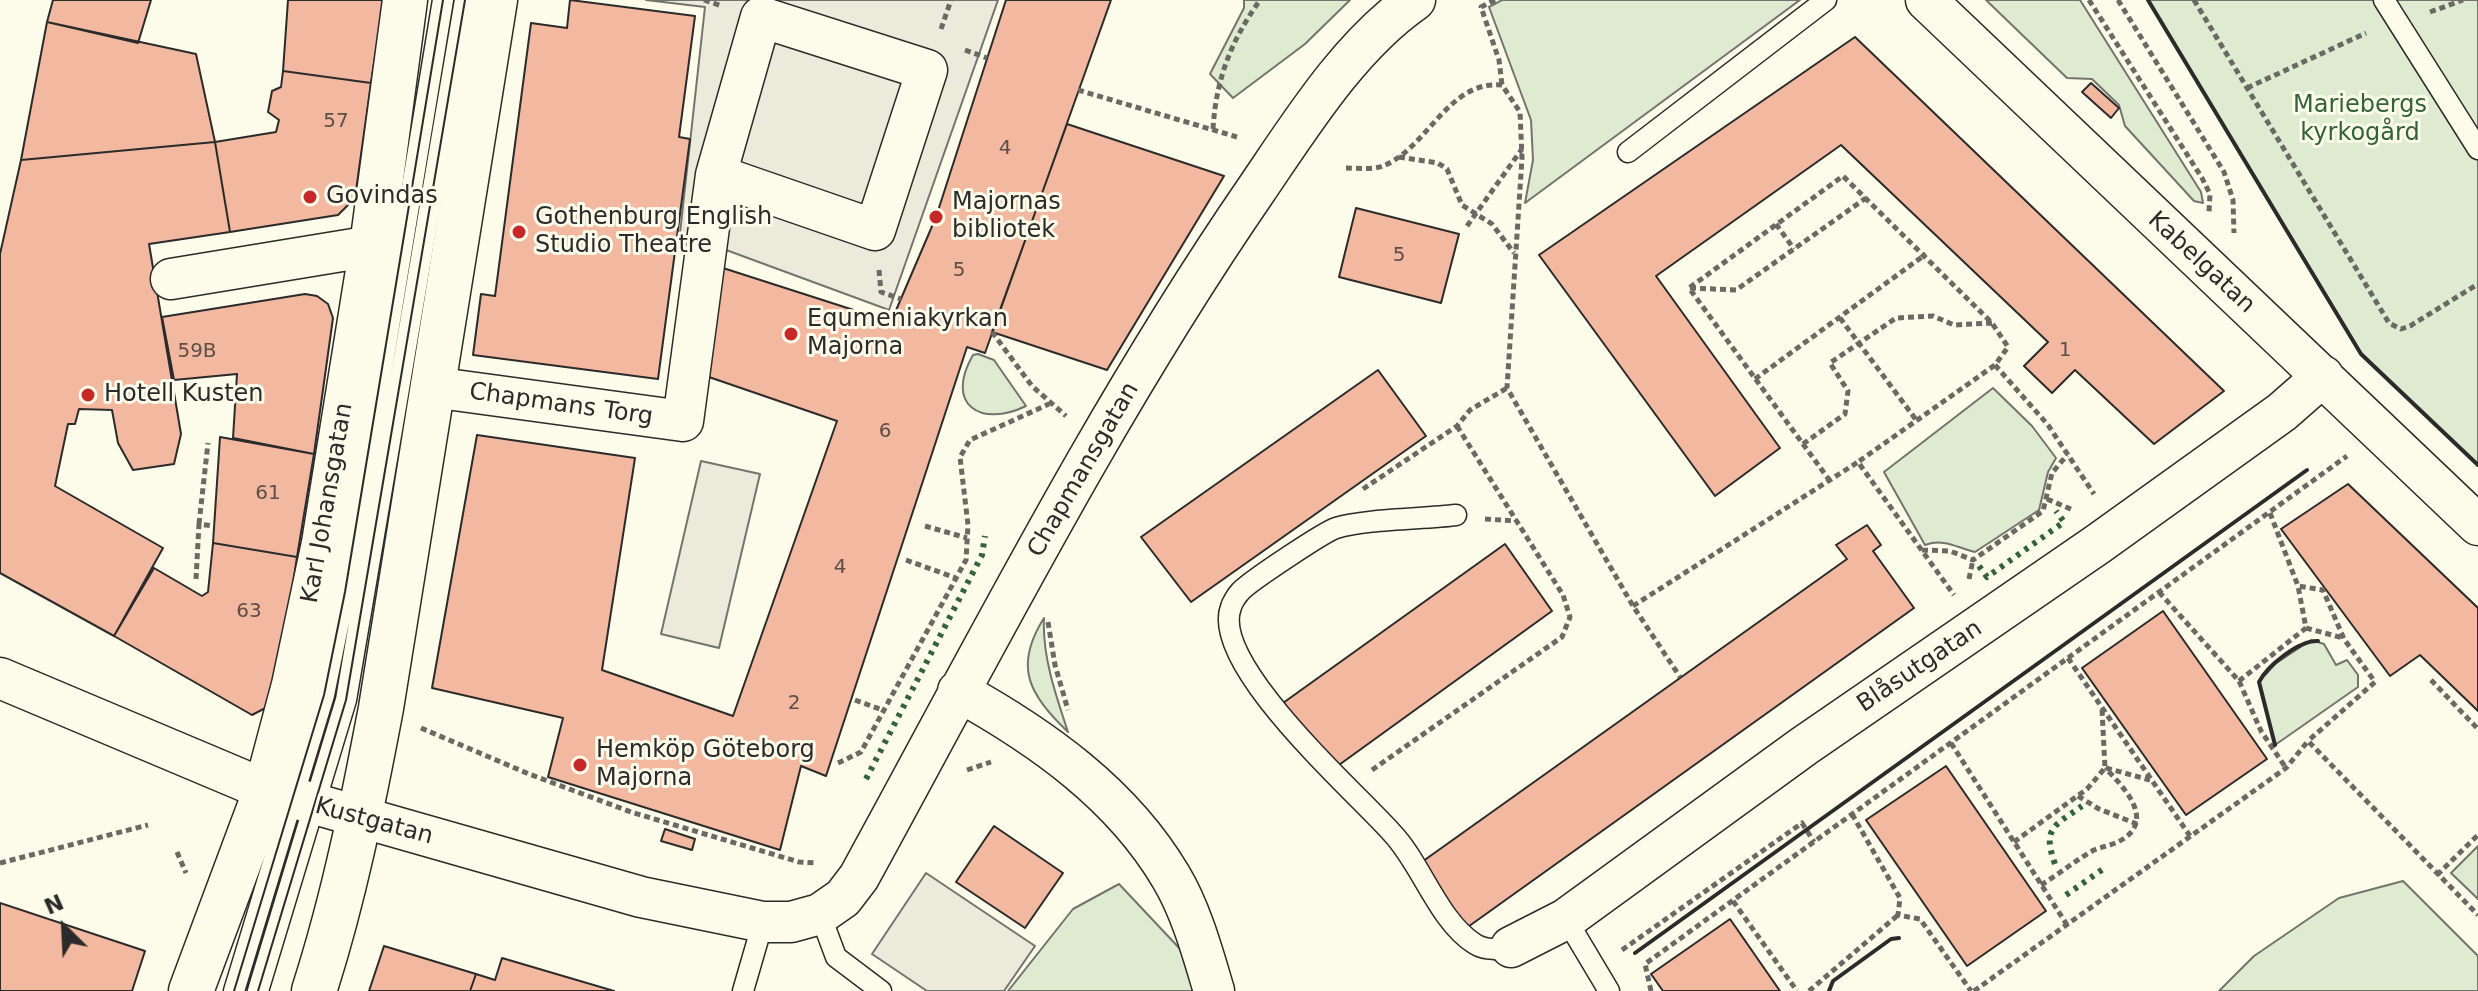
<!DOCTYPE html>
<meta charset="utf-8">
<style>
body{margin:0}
#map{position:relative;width:2478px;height:991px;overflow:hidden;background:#fdfbea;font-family:"DejaVu Sans",sans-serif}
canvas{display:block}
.north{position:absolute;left:24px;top:887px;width:80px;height:80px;-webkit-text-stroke:6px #fdfbea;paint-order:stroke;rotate:336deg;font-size:22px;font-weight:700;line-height:32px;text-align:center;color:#2b2b2b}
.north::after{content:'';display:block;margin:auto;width:28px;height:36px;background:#2b2b2b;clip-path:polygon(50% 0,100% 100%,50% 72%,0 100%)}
</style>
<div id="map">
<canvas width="2478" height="991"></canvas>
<div class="north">N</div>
</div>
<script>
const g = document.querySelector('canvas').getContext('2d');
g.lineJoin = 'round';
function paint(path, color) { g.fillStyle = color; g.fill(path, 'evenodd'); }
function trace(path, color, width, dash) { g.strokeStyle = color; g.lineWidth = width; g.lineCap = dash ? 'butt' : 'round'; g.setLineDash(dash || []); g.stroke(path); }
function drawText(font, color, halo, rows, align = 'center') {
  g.font = font + ' "DejaVu Sans",sans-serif'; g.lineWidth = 6; g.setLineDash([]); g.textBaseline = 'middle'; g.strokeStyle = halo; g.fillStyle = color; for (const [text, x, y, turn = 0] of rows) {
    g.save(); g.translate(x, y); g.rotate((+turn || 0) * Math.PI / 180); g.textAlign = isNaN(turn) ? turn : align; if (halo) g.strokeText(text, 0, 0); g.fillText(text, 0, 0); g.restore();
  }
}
const green = new Path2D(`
 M 1244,0 L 1350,0 L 1305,44 L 1233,98 L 1210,74 L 1244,8 Z
 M 1502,0 L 1800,0 L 1525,203 L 1533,160 L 1531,120 L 1489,7 Z
 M 1986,0 L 2080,0 L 2201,192 L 2203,203 L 2194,201 L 2125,126 L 2119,105 L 2092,79 L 2067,78 Z
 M 2148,0 L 2478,0 L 2478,465 L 2361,354 Z
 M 978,354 L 994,360 L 1026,406 C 981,428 944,405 973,355 Z
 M 1993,388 L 2032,426 L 2056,458 L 2048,472 L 2039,510 L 1975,552 C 1957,548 1945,538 1925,545 L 1884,472 Z
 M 1044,618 C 1042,656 1056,696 1068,732 C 1029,694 1013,667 1044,618 Z
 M 2311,640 L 2324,644 L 2336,665 L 2347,660 L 2358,675 L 2358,687 L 2275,745 L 2259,682 L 2275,664 Z
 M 2478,846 L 2478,899 L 2451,873 Z
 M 2403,881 L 2478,956 L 2478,991 L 2219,991 L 2254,956 L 2339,898 Z
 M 1119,884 L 1182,951 L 1194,991 L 1008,991 L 1073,909 Z`);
paint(green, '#deebd1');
trace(green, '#74746e', 2);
const parking = new Path2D(`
 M 646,0 L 998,0 L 889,310 L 680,233 L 705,7 Z
 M 701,461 L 760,474 L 719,648 L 661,634 Z
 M 926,873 L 1035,946 L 1004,991 L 927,991 L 872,954 Z`);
paint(parking, '#eceadb');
trace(parking, '#74746e', 2);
const building = new Path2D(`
 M 53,0 L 151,0 L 138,43 L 47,22 Z
 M 288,0 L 384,0 L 371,83 L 283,71 Z
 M 570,0 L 695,16 L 679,137 L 690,139 L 658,379 L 473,355 L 481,294 L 495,296 L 531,23 L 567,28 Z
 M 1006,0 L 1111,0 L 985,353 L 967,347 L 826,776 L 801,766 L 780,850 L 548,777 L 563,718 L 432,688 L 477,435 L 635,458 L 602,670 L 733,716 L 837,421 L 706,376 L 723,268 L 891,322 L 936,217 Z
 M 47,22 L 196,54 L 215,142 L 21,160 Z
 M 1855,37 L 2224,391 L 2154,444 L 2075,370 L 2052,393 L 2024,366 L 2048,342 L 1841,145 L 1656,276 L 1780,448 L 1715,496 L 1539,255 Z
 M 283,71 L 371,83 L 355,198 L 338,215 L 230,232 L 215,142 L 276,132 L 279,120 L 268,112 L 272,91 L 281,87 Z
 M 2091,83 L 2119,108 L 2111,118 L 2082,92 Z
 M 1067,124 L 1224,176 L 1107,370 L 992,332 Z
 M 215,142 L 230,232 L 149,244 L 181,434 L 174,464 L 133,470 L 118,443 L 112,410 L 79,409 L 75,424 L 68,424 L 55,486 L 163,548 L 114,636 L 0,573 L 0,254 L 21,160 Z
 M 1356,208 L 1459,234 L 1441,303 L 1339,277 Z
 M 305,294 L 317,296 L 328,304 L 333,318 L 314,454 L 233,438 L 237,374 L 174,380 L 162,317 Z
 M 1378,370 L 1426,436 L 1191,602 L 1141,537 Z
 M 220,437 L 314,454 L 297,557 L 213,543 Z
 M 2348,484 L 2478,608 L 2478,711 L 2420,655 L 2390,676 L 2281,529 Z
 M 1867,525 L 1881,545 L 1873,551 L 1914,608 L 1465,929 L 1419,864 L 1847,559 L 1836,545 Z
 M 213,543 L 297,557 L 275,703 L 252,715 L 114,636 L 154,568 L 202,596 L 208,592 Z
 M 1505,544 L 1552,611 L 1332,770 L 1283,703 Z
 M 2163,611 L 2267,759 L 2186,815 L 2082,668 Z
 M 1946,766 L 2046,911 L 1967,966 L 1866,820 Z
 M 994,826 L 1063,873 L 1025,928 L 956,882 Z
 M 665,829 L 695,839 L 692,850 L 661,841 Z
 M 0,903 L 145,951 L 132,991 L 0,991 Z
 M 1730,919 L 1780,991 L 1663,991 L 1651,974 Z
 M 384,946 L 476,974 L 470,991 L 369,991 Z
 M 502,958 L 614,991 L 470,991 L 476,974 L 495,980 Z`);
paint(building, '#f2b8a0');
trace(building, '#2b2b2b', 2);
const service = new Path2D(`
 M 2384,0 L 2478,149
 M 1628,152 L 1826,0
 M 1456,515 C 1424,519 1364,519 1336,528 C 1324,532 1247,583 1240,592 C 1237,595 1232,603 1231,607 C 1209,664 1357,793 1392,833 C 1421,863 1439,922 1475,944 C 1486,951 1499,949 1511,947
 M 820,914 L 836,957 L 881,991
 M 1566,919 L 1609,991
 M 234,991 L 324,695 L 345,592 L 443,0
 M 258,991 L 346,700 L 465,0
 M 743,991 L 763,922`);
const minor = new Path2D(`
 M 1926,0 L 2478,525
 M 761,17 L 927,70 L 875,230 L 716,175 Z
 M 171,279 L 372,246
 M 432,387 L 683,421 L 716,175
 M 0,678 L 266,790 L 641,897 L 763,922 L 791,922 L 820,914 L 843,898 L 859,877 C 986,645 1106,408 1256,190 C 1301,124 1349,46 1415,0
 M 958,691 C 1041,737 1122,794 1171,877 C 1191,910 1203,954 1214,991
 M 1511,947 L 1566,919 L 1804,746 L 2098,544 L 2282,412 L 2323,376`);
const tertiary = new Path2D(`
 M 191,991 L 266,790 L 294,685 L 324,543 L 372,246 L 405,0
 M 314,991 C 344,898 363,803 381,708 L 495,0`);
trace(service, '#2b2b2b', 23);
trace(minor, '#2b2b2b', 43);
trace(tertiary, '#2b2b2b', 47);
trace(new Path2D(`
 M 704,0 L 722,6
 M 1495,0 L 1481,7 L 1499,60 L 1502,85
 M 2089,0 L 2202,178 L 2210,194 L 2209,212
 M 2118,0 L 2224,172 L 2233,200 L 2234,233
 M 2194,0 L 2389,323 L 2401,329 L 2410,326 L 2478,284
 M 2430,12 L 2463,0
 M 941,29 L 951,0
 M 965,50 L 987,58
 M 2247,88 L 2366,33
 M 1078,90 L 1237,137
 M 1213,129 C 1216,79 1231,41 1260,0
 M 1399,157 L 1438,163 L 1447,169 L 1462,205 L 1492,224 L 1514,253
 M 1346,168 C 1357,168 1373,170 1383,166 C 1428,148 1448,80 1502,85 L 1520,112 L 1522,158 L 1507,388 L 1633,606 L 1680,677
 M 1776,224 L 1794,249
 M 1467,226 L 1522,149
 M 879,270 L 881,292 L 901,299
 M 1690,288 L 1736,290 L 1866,198
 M 1840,318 L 1917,421
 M 992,332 L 1032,386 L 1066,416
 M 1995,365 L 2048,425 L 2094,494
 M 1755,379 L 1926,254
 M 1803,444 L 1845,414 L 1848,391 L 1830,363 L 1896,318 L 1933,316 L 1954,325 L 1992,323
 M 1830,481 L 1689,288 L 1843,176 L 1992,323 L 2008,347 L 1995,365 L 1858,462
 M 1363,489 L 1457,426 L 1470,410 L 1507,388
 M 2047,499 L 2073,510
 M 2270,513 L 2298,586 L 2323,590 L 2344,639 L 2375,682 L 2308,741
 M 1485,519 L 1517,521
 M 199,524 L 208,443
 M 925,526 L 967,538
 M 1922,550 L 1950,551 L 1973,560 L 2043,511 L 2052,473 L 2067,455
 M 906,560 L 956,578
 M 196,579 L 199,524 L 214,526
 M 1969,579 L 1973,560
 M 2159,592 L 2239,681 L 2261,731 L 2286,768
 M 1633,606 L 1858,462 L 1954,595
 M 1048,622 L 1055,665 L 1068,710
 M 2306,628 L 2343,638
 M 2068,658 L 2190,836
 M 2431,680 L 2478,729
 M 2239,681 L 2306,628 L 2298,586
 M 855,700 L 885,711
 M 421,728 L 529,774 L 631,812 L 799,862 L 816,863
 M 1951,743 L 2067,925
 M 838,763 L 861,752 L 966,560 L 968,525 L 960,457 L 970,440 L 1049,404
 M 2106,768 L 2150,780
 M 967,770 L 991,762
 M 1372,770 L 1562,637 L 1570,617 L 1563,595 L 1457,426
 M 2078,796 L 2099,809 L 2137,824
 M 1852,814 L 1900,898 L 1898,915 L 1920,919 L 1971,991
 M 2014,842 L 2087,789 L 2105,768 L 2102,709
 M 177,852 L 186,873
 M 0,863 L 148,825
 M 2437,875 L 2478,835
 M 2041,885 C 2059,874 2076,860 2094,850 C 2104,846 2114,845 2123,839 C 2155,819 2123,786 2105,768
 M 1733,901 L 1797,991
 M 1622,950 L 1802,823 L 1814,842
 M 1651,991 L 1645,964 L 2347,456
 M 1809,991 L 1898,915
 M 1974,991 L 2286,768 L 2308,741 L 2478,915`), '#6a6964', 5, [6, 4]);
trace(service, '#fdfbea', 20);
trace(minor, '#fdfbea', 40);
trace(tertiary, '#fdfbea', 44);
trace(new Path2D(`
 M 234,991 L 324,695 L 345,592 L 443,0
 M 258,991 L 346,700 L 465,0`), '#2b2b2b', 2);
trace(new Path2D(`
 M 1979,566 L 1987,577 L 2064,522 L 2056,511
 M 866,779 L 982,555 L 985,536
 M 2055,864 C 2042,828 2054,826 2082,806
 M 2066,895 L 2103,869`), '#34623c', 6, [4, 6]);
trace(new Path2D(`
 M 2148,0 L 2361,354 L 2478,465
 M 2275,745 L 2259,682 C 2267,666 2299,640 2318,641
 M 1635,953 L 2307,470
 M 1829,991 L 1833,981 L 1891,939 L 1899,938`), '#2b2b2b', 4);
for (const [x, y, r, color] of [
 [310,197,8,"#c62828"],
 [936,217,8,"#c62828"],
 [519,232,8,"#c62828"],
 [791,334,8,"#c62828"],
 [88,395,8,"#c62828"],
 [580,765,8,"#c62828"]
]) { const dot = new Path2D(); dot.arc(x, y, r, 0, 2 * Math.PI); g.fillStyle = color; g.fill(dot); trace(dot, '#fdfbea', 3); }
drawText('20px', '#5d4e48', null, [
 ["57",336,122],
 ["4",1005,149],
 ["5",1399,256],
 ["5",959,271],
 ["1",2065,351],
 ["59B",197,352],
 ["6",885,432],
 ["61",268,494],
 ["4",840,568],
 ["63",249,612],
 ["2",794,704]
]);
drawText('24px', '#34623c', '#fdfbea', [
 ["Mariebergs",2360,106],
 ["kyrkogård",2360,134]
]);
drawText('24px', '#2b2b2b', '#fdfbea', [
 ["Govindas",326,197],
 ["Majornas",952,203],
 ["bibliotek",952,231],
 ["Gothenburg English",535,218],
 ["Studio Theatre",535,246],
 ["Equmeniakyrkan",807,320],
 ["Majorna",807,348],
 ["Hotell Kusten",104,395],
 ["Hemköp Göteborg",596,751],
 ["Majorna",596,779]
], 'left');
drawText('24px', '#2b2b2b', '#fdfbea', [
 ["Kabelgatan",2201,263,43],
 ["Chapmans Torg",561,405,8],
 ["Chapmansgatan",1084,470,-60],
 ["Karl Johansgatan",328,503,-80],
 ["Blåsutgatan",1920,667,-34],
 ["Kustgatan",374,822,15]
]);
</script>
